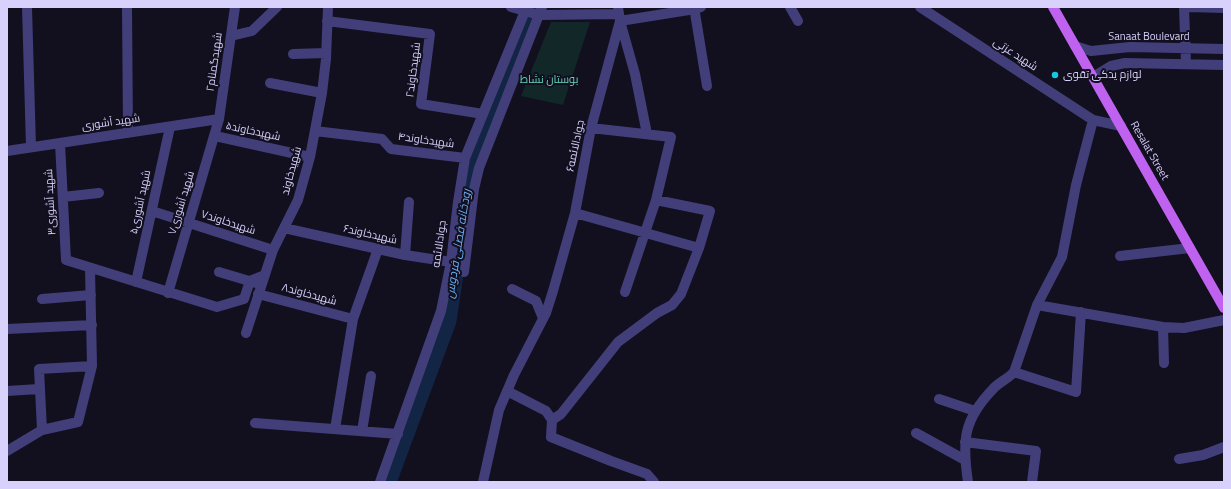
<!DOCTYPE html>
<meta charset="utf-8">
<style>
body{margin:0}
#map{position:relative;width:1231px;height:489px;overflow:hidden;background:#120f1f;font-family:"Titillium Web",sans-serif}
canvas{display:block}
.frame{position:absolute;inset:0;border:8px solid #d7d1fb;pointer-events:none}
</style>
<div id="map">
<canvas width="1231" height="489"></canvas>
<div class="frame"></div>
</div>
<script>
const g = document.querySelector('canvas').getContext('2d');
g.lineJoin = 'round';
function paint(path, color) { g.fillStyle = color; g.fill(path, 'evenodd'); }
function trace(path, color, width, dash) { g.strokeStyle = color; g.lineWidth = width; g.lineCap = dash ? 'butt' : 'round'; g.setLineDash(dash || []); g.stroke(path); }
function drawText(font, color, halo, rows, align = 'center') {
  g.font = font + ' "Titillium Web",Cairo,sans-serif'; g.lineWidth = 4; g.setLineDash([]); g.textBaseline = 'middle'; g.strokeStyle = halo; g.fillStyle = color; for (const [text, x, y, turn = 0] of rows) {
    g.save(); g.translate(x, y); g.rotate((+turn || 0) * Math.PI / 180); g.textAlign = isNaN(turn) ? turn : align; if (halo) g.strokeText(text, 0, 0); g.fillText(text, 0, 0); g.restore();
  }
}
paint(new Path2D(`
 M 551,22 L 590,22 L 563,105 L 521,96 Z`), '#122828');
trace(new Path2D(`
 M 388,482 L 448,321 L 470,173 L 489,120 L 534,7`), '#132544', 17);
trace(new Path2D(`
 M 27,7 L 31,147
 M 127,7 L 128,133
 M 511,7 L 539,15 L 619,14
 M 694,7 L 707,86
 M 790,7 L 798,21
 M 920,7 L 1093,120 L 1121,126
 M 1184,7 L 1186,64
 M 1189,7 L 1224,8
 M 327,21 L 430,34 L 421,104 L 483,114
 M 620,21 L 635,74 L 647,134
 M 620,21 L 695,9 L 701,7
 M 231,36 L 252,31 L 277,7
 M 1075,46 L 1091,51 L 1130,47 L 1224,49
 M 293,54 L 326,53
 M 1093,77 L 1111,66 L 1125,63 L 1224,65
 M 270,83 L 322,93
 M 591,128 L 671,137 L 656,200 L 625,292
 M 315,131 L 382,139 L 391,149 L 465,158
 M 215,136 L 310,157
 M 60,143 L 66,260 L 217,307 L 244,299 L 250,281 L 265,275
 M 7,151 L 219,119
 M 63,197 L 99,193
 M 152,211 L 273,250
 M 575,213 L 699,248
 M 284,228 L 405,255 L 451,262
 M 405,255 L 409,202
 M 1120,256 L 1190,248
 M 90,268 L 92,366 L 78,422 L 42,430 L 39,369 L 92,366
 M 219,272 L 256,283
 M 464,272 L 474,189 L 479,168 L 542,7
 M 136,282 L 170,127
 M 512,289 L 536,301 L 543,318
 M 168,293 L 219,119 L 235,7
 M 258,294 L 353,319
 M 42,299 L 91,295
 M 1037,305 L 1163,327 L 1184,328 L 1224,320
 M 1163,327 L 1164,363
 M 7,329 L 92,325
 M 246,333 L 273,250 L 298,200 L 310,157 L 322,93 L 326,59 L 328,7
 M 1014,372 L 1076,392 L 1081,312
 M 7,391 L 39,389
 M 507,391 L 546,411 L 552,420 L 551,437 L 611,461 L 647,474 L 654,482
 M 939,399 L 975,411
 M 552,420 L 561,414 L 618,342 L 657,313 L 672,305 L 681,294 L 699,248 L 710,211 L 656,200
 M 255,423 L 398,434
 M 335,429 L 353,319 L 378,249
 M 362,431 L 371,376
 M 916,433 L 965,460
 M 965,442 L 1036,451 L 1032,482
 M 7,451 L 42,430
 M 1179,459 L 1203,455 L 1224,447
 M 380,482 L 441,311 L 451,262 L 458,202 L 465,158 L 525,11
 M 483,482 L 499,410 L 514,375 L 546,313 L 553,291 L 575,213 L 591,128 L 620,21 L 618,7
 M 968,482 C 962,441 963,420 993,389 C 999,382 1008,379 1014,372 L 1037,305 L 1062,257 L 1076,185 L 1093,120`), '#423e7a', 10);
trace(new Path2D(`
 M 1053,7 L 1224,308`), '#bf62f0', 10);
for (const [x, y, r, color] of [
 [1055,75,4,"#15c8e2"]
]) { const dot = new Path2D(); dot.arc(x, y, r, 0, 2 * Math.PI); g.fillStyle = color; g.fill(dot); trace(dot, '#120f1f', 1.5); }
drawText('11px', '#d7d1fb', '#120f1f', [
 ["Sanaat Boulevard",1149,37],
 ["شهید عزتی",1015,55,33],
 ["شهیدگمنام۲",215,62,-82],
 ["شهیدخاوند۲",414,70,-83],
 ["شهید آشوری",111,123,-8],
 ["شهیدخاوند۵",253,132,12],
 ["شهیدخاوند۴",426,141,8],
 ["جوادالائمه۶",576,146,-78],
 ["Resalat Street",1149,151,60],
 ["شهیدخاوند",292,171,-75],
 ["شهید آشوری۳",51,202,-93],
 ["شهید آشوری۵",141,202,-78],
 ["شهید آشوری۷",182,203,-73],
 ["شهیدخاوند۷",228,223,18],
 ["شهیدخاوند۶",370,235,13],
 ["جوادالائمه",440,244,-82],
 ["شهیدخاوند۸",309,295,15]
]);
drawText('11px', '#d7d1fb', '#120f1f', [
 ["لوازم یدکی تقوی",1063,75]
], 'left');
drawText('11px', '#64d3bb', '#120f1f', [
 ["بوستان نشاط",549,80]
]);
drawText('italic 12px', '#69aef1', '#120f1f', [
 ["رودخانه فصلی فردوس",459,244,-81]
]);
</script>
